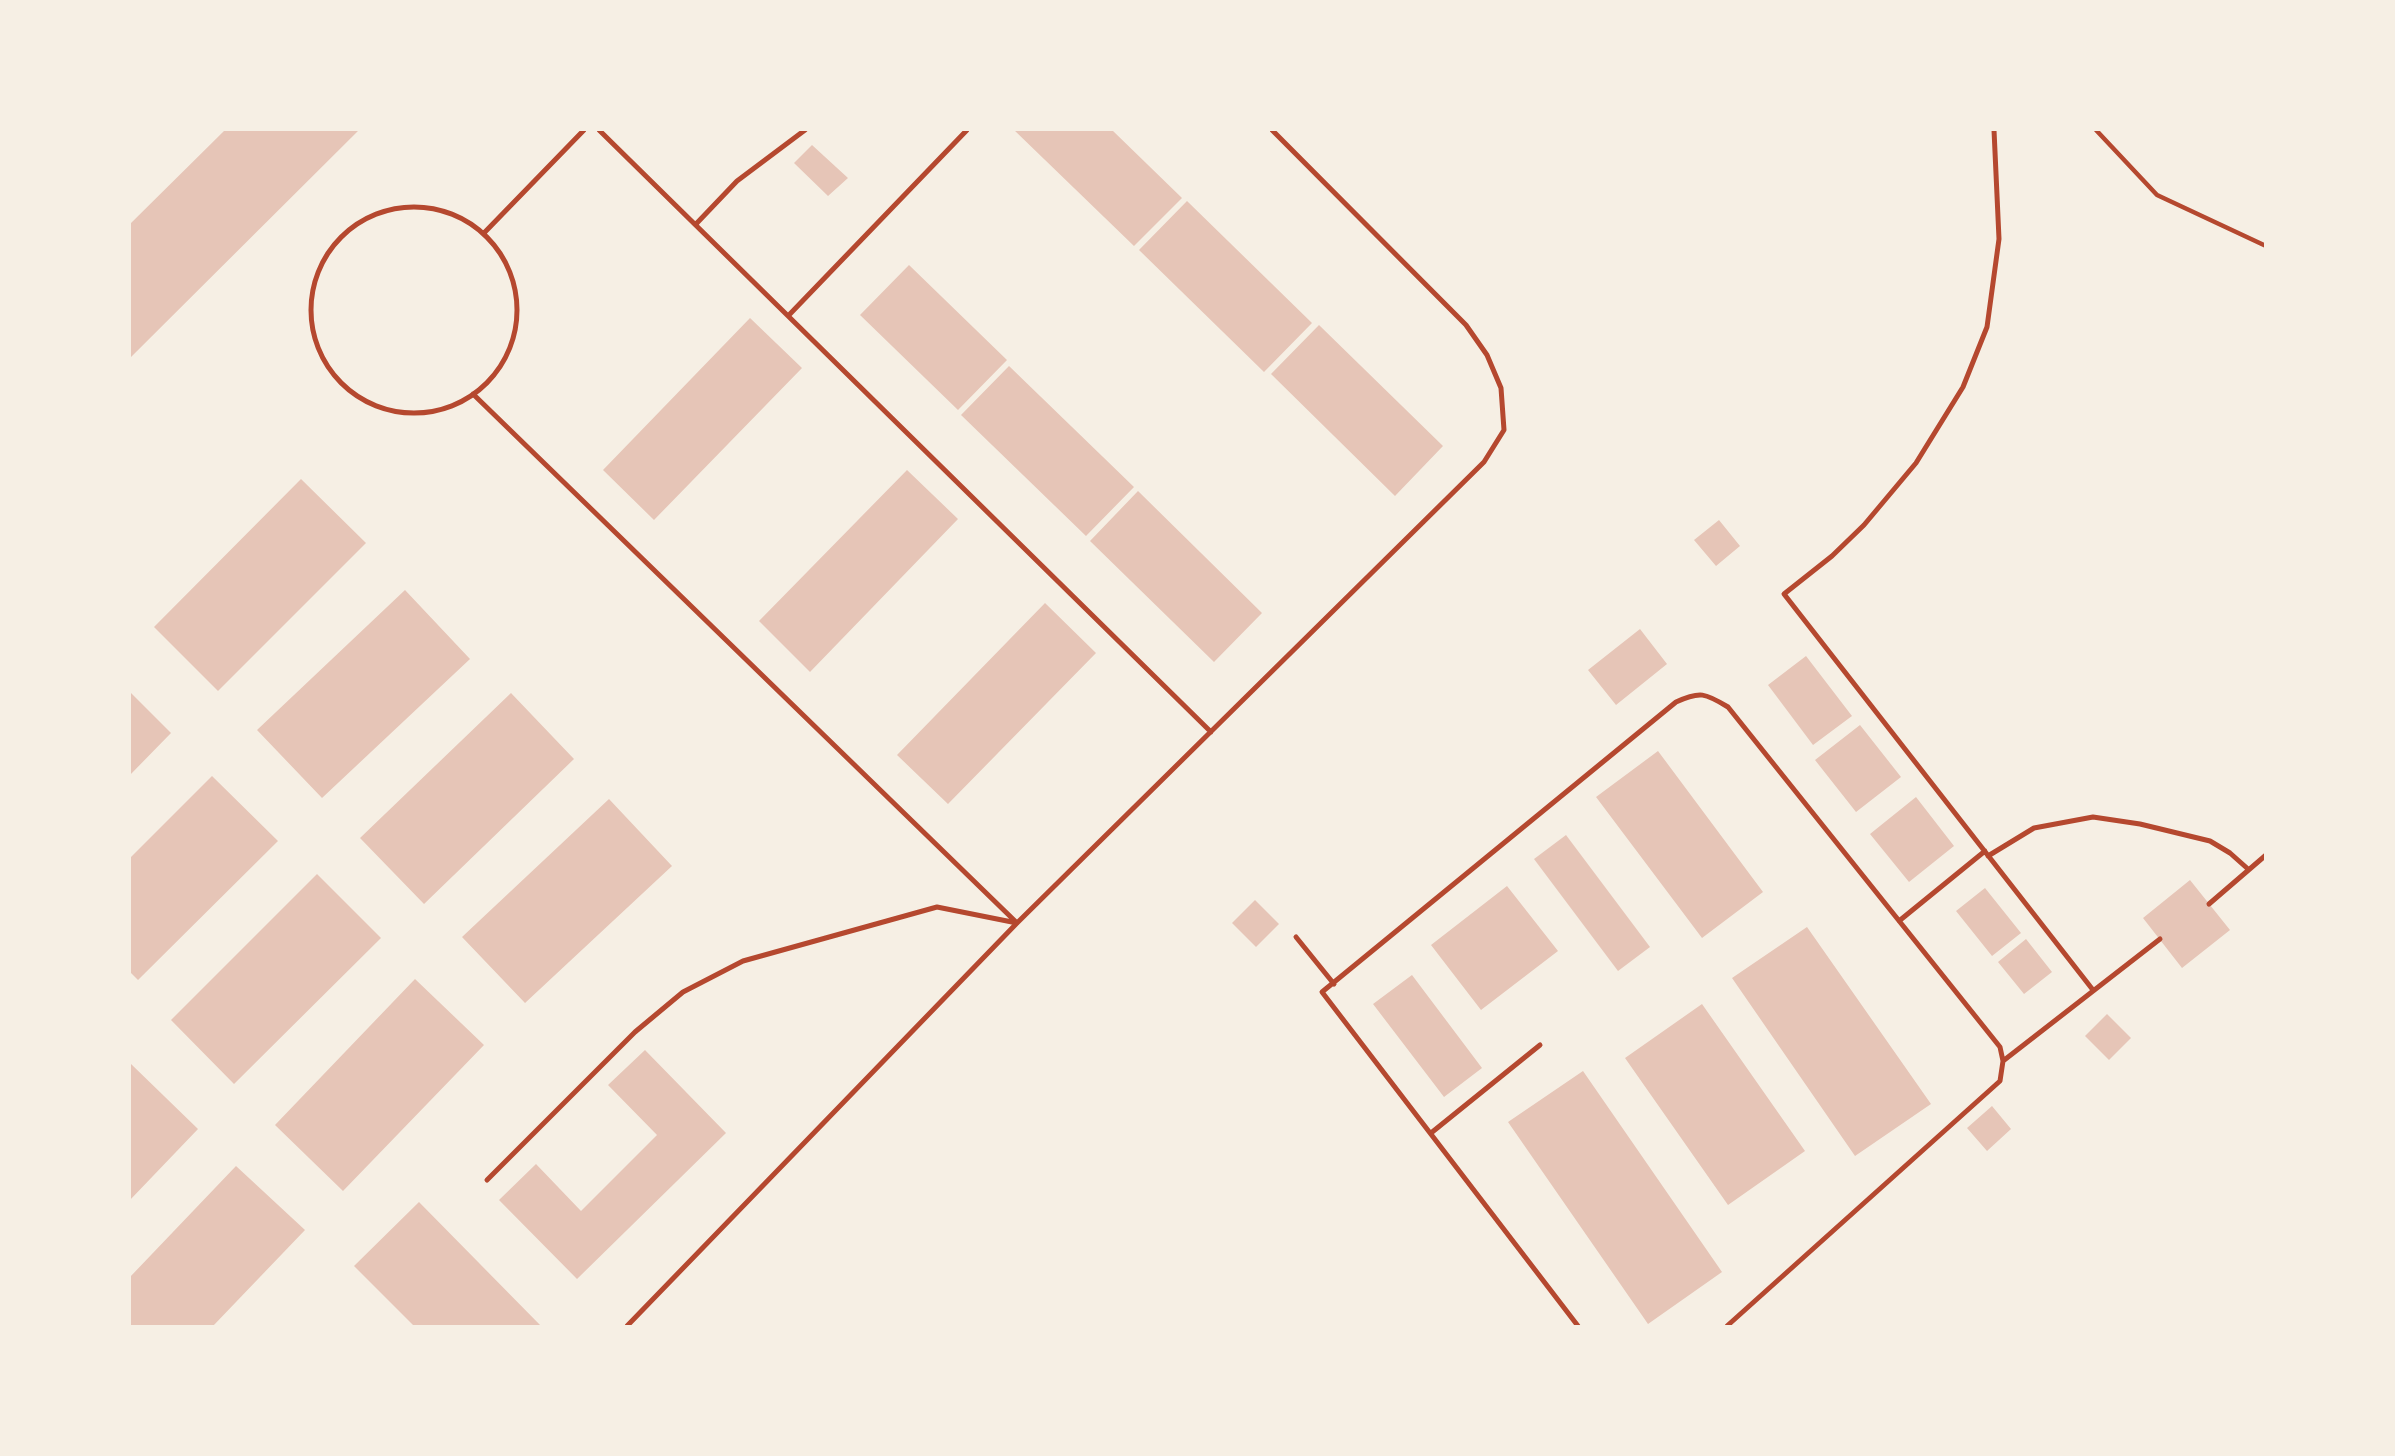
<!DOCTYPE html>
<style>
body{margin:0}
#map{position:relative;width:2395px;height:1456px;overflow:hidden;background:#f6efe4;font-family:Karla,sans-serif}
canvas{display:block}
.frame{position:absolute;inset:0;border:131px solid #f6efe4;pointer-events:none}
</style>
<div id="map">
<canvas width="2395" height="1456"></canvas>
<div class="frame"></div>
</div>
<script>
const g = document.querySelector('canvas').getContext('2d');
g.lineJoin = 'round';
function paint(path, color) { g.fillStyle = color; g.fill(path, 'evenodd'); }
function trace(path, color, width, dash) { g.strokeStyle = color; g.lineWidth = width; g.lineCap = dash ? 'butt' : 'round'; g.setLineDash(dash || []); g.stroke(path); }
paint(new Path2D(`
 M 225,130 L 359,130 L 130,358 L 130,224 Z
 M 1014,130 L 1112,130 L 1182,198 L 1134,246 Z
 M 812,145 L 848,178 L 828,196 L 794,163 Z
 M 1187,201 L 1312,323 L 1264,372 L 1139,250 Z
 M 909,265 L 1007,360 L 958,410 L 860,315 Z
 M 750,318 L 802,368 L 654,520 L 603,470 Z
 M 1319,325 L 1443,446 L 1395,496 L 1271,374 Z
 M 1009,366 L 1134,487 L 1086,536 L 961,415 Z
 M 907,470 L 958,519 L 810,672 L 759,621 Z
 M 301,479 L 366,543 L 218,691 L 154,627 Z
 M 1138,491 L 1262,613 L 1214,662 L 1090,541 Z
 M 1719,520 L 1740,546 L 1716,566 L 1694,540 Z
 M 405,590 L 470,659 L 322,798 L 257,730 Z
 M 1045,603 L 1096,653 L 948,804 L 897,755 Z
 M 1640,629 L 1667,664 L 1616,705 L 1588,670 Z
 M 1806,656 L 1852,716 L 1813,745 L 1768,685 Z
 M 130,692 L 171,733 L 130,775 Z
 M 511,693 L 574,759 L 424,904 L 360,838 Z
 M 1860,725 L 1901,777 L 1856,812 L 1815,760 Z
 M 1658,751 L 1763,892 L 1702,938 L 1596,797 Z
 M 212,776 L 278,841 L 138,980 L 130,972 L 130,858 Z
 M 1916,797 L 1954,846 L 1909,882 L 1870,834 Z
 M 609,799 L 672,866 L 525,1003 L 462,937 Z
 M 1566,835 L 1650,947 L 1618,971 L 1534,859 Z
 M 317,874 L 381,938 L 234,1084 L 171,1020 Z
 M 2190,880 L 2230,930 L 2182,968 L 2143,918 Z
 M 1507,886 L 1558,951 L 1481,1010 L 1431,945 Z
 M 1985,888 L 2021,933 L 1992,956 L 1956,911 Z
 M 1255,900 L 1279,924 L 1256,947 L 1232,923 Z
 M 1807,927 L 1931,1104 L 1855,1156 L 1732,978 Z
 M 2026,939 L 2052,972 L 2024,994 L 1998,962 Z
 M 1412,975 L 1482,1068 L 1444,1097 L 1373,1004 Z
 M 415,979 L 484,1045 L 343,1191 L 275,1125 Z
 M 1702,1004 L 1805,1151 L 1728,1205 L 1625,1058 Z
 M 2107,1014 L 2131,1038 L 2109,1060 L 2085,1036 Z
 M 645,1050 L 726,1133 L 577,1279 L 499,1200 L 536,1164 L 581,1211 L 657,1135 L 608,1085 Z
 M 130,1063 L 198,1129 L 130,1200 Z
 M 1583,1071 L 1722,1272 L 1648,1324 L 1508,1122 Z
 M 1992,1106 L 2011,1129 L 1987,1151 L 1967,1128 Z
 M 236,1166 L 305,1230 L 213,1326 L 130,1326 L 130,1277 Z
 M 419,1202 L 541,1326 L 414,1326 L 354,1266 Z`), '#e6c5b7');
trace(new Path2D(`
 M 2096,130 L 2157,195 L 2266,246`), '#b5482f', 4.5);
trace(new Path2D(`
 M 599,130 L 1211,732
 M 1994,130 L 1999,239 L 1987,327 L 1963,387 L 1916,463 L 1864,525 L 1832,556 L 1784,594 L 2093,990
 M311 310a103 103 0 1 1 206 0a103 103 0 1 1-206 0Z
 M 696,224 L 737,181 L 805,130
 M 484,233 L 584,130
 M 789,315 L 967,130
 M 473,394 L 1017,923
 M 1988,856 L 2034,828 L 2093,817 L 2140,824 L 2210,841 L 2230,853 L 2248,869
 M 2209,904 L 2266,855
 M 1899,921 L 1985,851
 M 1296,937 L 1334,984
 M 2003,1061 L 2160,939
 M 1431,1133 L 1540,1045
 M 487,1180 L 635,1032 L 683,992 L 743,961 L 937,907 L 1017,923
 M 627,1326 L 1017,923 L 1484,462 L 1504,430 L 1501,388 L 1487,355 L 1466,325 L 1272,130
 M 1578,1326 L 1322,992 L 1676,702 C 1700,691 1705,693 1728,707 L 2000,1047 L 2003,1061 L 2000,1081 L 1727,1326`), '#b5482f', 5);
</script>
